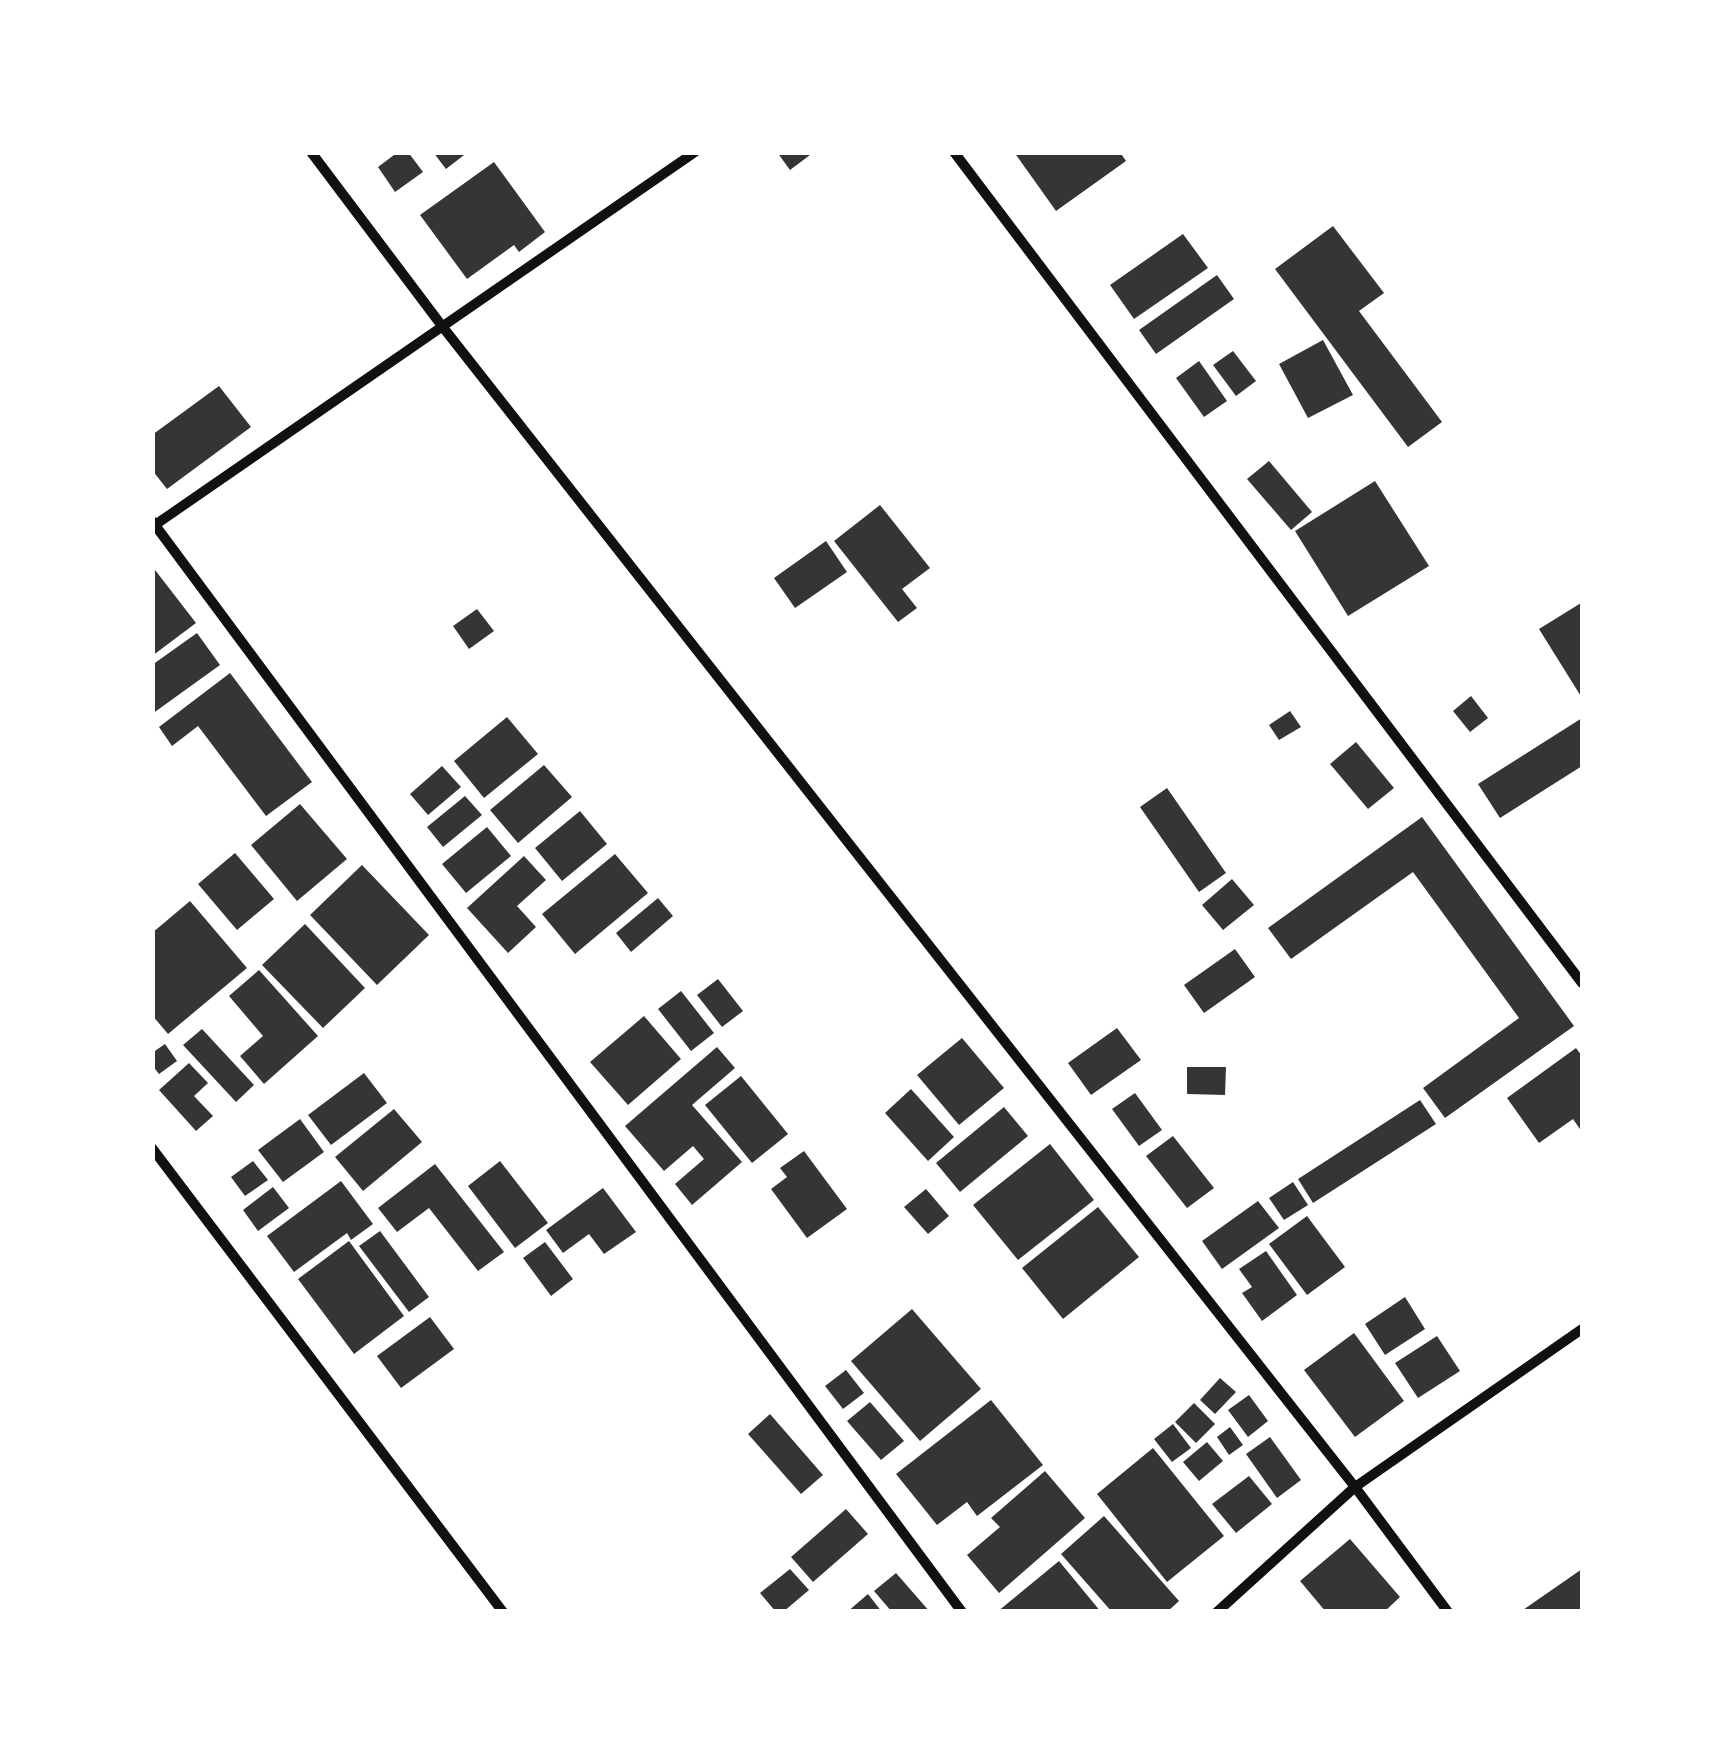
<!DOCTYPE html>
<style>
body{margin:0}
#map{position:relative;width:1735px;height:1764px;overflow:hidden;background:#fff;font-family:Barlow,sans-serif}
canvas{display:block}
.frame{position:absolute;inset:0;border:155px solid #fff;pointer-events:none}
</style>
<div id="map">
<canvas width="1735" height="1764"></canvas>
<div class="frame"></div>
</div>
<script>
const g = document.querySelector('canvas').getContext('2d');
g.lineJoin = 'round';
function paint(path, color) { g.fillStyle = color; g.fill(path, 'evenodd'); }
function trace(path, color, width, dash) { g.strokeStyle = color; g.lineWidth = width; g.lineCap = dash ? 'butt' : 'round'; g.setLineDash(dash || []); g.stroke(path); }
paint(new Path2D(`
 M 398,152 L 408,152 L 423,172 L 395,192 L 378,167 Z
 M 433,152 L 468,152 L 446,169 Z
 M 777,152 L 814,152 L 790,170 Z
 M 1014,152 L 1120,152 L 1126,161 L 1056,211 Z
 M 494,162 L 545,232 L 519,252 L 514,245 L 467,279 L 420,215 Z
 M 1333,226 L 1384,293 L 1359,311 L 1442,422 L 1408,447 L 1275,269 Z
 M 1183,234 L 1208,268 L 1134,319 L 1110,285 Z
 M 1217,275 L 1234,299 L 1156,354 L 1139,330 Z
 M 1323,340 L 1353,395 L 1308,418 L 1279,364 Z
 M 1233,351 L 1256,381 L 1236,396 L 1213,365 Z
 M 1199,361 L 1227,401 L 1204,417 L 1176,378 Z
 M 219,386 L 251,427 L 167,489 L 152,470 L 152,435 Z
 M 1269,461 L 1312,512 L 1291,530 L 1247,479 Z
 M 1375,481 L 1429,566 L 1348,616 L 1295,531 Z
 M 880,505 L 930,568 L 902,589 L 917,608 L 898,622 L 834,541 Z
 M 826,541 L 847,572 L 795,608 L 774,578 Z
 M 152,566 L 196,623 L 152,656 Z
 M 1581,603 L 1582,606 L 1582,698 L 1539,629 Z
 M 477,609 L 494,631 L 469,649 L 453,626 Z
 M 197,633 L 220,665 L 152,714 L 152,665 Z
 M 230,673 L 312,782 L 266,816 L 198,726 L 172,746 L 159,727 Z
 M 1471,696 L 1488,718 L 1470,732 L 1453,711 Z
 M 1290,711 L 1301,727 L 1279,740 L 1269,725 Z
 M 507,717 L 538,754 L 484,798 L 454,761 Z
 M 1582,718 L 1582,766 L 1500,818 L 1478,784 Z
 M 1356,742 L 1394,788 L 1368,809 L 1330,764 Z
 M 544,765 L 572,797 L 518,843 L 490,810 Z
 M 442,766 L 461,787 L 428,815 L 410,794 Z
 M 1167,788 L 1226,873 L 1199,892 L 1140,807 Z
 M 465,796 L 482,815 L 443,847 L 427,827 Z
 M 300,804 L 347,859 L 297,901 L 251,845 Z
 M 580,811 L 607,844 L 562,881 L 535,848 Z
 M 1422,817 L 1574,1026 L 1445,1118 L 1423,1088 L 1519,1018 L 1413,872 L 1291,959 L 1268,928 Z
 M 487,827 L 511,856 L 466,893 L 442,864 Z
 M 235,853 L 274,899 L 237,930 L 198,884 Z
 M 615,854 L 648,893 L 575,954 L 542,914 Z
 M 524,856 L 546,880 L 517,906 L 536,927 L 508,953 L 467,908 Z
 M 362,865 L 429,935 L 377,985 L 310,915 Z
 M 1232,879 L 1254,905 L 1223,930 L 1202,905 Z
 M 658,898 L 673,916 L 631,952 L 616,933 Z
 M 190,901 L 247,968 L 168,1034 L 152,1015 L 152,933 Z
 M 305,924 L 365,988 L 323,1028 L 262,965 Z
 M 1235,949 L 1255,977 L 1204,1013 L 1184,985 Z
 M 259,970 L 318,1036 L 264,1084 L 240,1056 L 263,1036 L 229,996 Z
 M 718,979 L 743,1011 L 722,1027 L 697,995 Z
 M 681,991 L 714,1033 L 691,1051 L 658,1009 Z
 M 644,1016 L 681,1059 L 628,1105 L 590,1062 Z
 M 1117,1028 L 1141,1060 L 1091,1095 L 1068,1063 Z
 M 202,1029 L 254,1085 L 236,1102 L 183,1045 Z
 M 962,1038 L 1004,1088 L 959,1125 L 917,1075 Z
 M 165,1044 L 177,1061 L 159,1074 L 152,1065 L 152,1053 Z
 M 717,1047 L 735,1068 L 692,1105 L 742,1162 L 692,1205 L 675,1184 L 704,1159 L 693,1146 L 664,1171 L 625,1126 Z
 M 1576,1048 L 1582,1056 L 1582,1132 L 1573,1119 L 1539,1143 L 1507,1098 Z
 M 189,1063 L 208,1083 L 194,1096 L 213,1116 L 196,1131 L 159,1090 Z
 M 1187,1067 L 1226,1067 L 1225,1095 L 1187,1094 Z
 M 364,1073 L 387,1103 L 331,1145 L 308,1115 Z
 M 741,1076 L 788,1134 L 752,1163 L 705,1105 Z
 M 911,1089 L 954,1137 L 928,1161 L 885,1113 Z
 M 1135,1093 L 1162,1130 L 1139,1146 L 1112,1109 Z
 M 1420,1100 L 1436,1124 L 1313,1203 L 1298,1179 Z
 M 1004,1107 L 1028,1136 L 960,1192 L 936,1163 Z
 M 394,1109 L 422,1142 L 363,1191 L 335,1157 Z
 M 300,1119 L 324,1152 L 283,1182 L 258,1150 Z
 M 1173,1136 L 1214,1188 L 1187,1208 L 1146,1156 Z
 M 1050,1144 L 1094,1200 L 1018,1260 L 973,1205 Z
 M 804,1151 L 847,1209 L 807,1238 L 771,1189 L 787,1177 L 780,1168 Z
 M 253,1161 L 268,1180 L 245,1196 L 231,1177 Z
 M 500,1161 L 548,1223 L 515,1248 L 468,1186 Z
 M 435,1164 L 504,1252 L 478,1271 L 429,1208 L 397,1232 L 378,1208 Z
 M 341,1181 L 373,1224 L 351,1240 L 347,1233 L 294,1272 L 267,1236 Z
 M 1293,1182 L 1308,1205 L 1284,1220 L 1269,1198 Z
 M 273,1187 L 289,1208 L 258,1231 L 243,1210 Z
 M 603,1188 L 636,1232 L 604,1254 L 589,1234 L 563,1253 L 546,1230 Z
 M 926,1189 L 949,1216 L 928,1234 L 904,1207 Z
 M 1258,1201 L 1279,1228 L 1222,1269 L 1202,1241 Z
 M 1098,1207 L 1139,1257 L 1063,1319 L 1022,1268 Z
 M 1307,1216 L 1345,1267 L 1307,1295 L 1269,1244 Z
 M 380,1231 L 429,1297 L 409,1312 L 359,1246 Z
 M 349,1241 L 404,1316 L 354,1354 L 298,1279 Z
 M 545,1242 L 573,1279 L 551,1296 L 523,1258 Z
 M 1266,1251 L 1297,1295 L 1262,1321 L 1242,1293 L 1252,1287 L 1239,1269 Z
 M 1405,1297 L 1425,1329 L 1385,1355 L 1365,1324 Z
 M 912,1309 L 981,1389 L 920,1441 L 851,1361 Z
 M 430,1317 L 454,1349 L 401,1388 L 377,1356 Z
 M 1354,1333 L 1404,1401 L 1355,1437 L 1304,1370 Z
 M 1437,1336 L 1460,1371 L 1418,1398 L 1395,1363 Z
 M 846,1370 L 864,1393 L 843,1409 L 825,1386 Z
 M 1220,1378 L 1236,1392 L 1215,1414 L 1200,1400 Z
 M 1249,1395 L 1268,1421 L 1248,1437 L 1228,1410 Z
 M 991,1400 L 1043,1465 L 977,1516 L 967,1502 L 937,1525 L 896,1474 Z
 M 870,1402 L 904,1441 L 881,1460 L 847,1421 Z
 M 1194,1403 L 1215,1424 L 1196,1443 L 1175,1422 Z
 M 770,1414 L 823,1475 L 801,1494 L 748,1434 Z
 M 1173,1424 L 1191,1448 L 1172,1462 L 1154,1439 Z
 M 1230,1427 L 1243,1445 L 1229,1455 L 1217,1437 Z
 M 1270,1437 L 1301,1480 L 1277,1498 L 1246,1454 Z
 M 1207,1442 L 1223,1461 L 1199,1481 L 1183,1462 Z
 M 1153,1448 L 1224,1536 L 1167,1582 L 1097,1494 Z
 M 1045,1471 L 1085,1518 L 999,1593 L 967,1555 L 1000,1527 L 991,1518 Z
 M 1249,1476 L 1272,1504 L 1236,1533 L 1212,1504 Z
 M 846,1509 L 868,1534 L 813,1582 L 791,1557 Z
 M 1104,1516 L 1179,1601 L 1167,1612 L 1112,1612 L 1061,1554 Z
 M 1350,1539 L 1400,1597 L 1384,1612 L 1326,1612 L 1300,1581 Z
 M 1059,1561 L 1101,1612 L 997,1612 Z
 M 790,1569 L 809,1590 L 783,1612 L 776,1612 L 760,1593 Z
 M 1582,1569 L 1582,1612 L 1520,1612 Z
 M 896,1573 L 930,1612 L 892,1612 L 874,1591 Z
 M 868,1594 L 882,1612 L 847,1612 Z`), '#353535');
trace(new Path2D(`
 M 311,152 L 442,326 L 1355,1487 L 1448,1612
 M 954,152 L 1582,983
 M 152,521 L 962,1612
 M 152,527 L 695,152
 M 152,1148 L 503,1612
 M 1217,1612 L 1355,1487 L 1582,1329`), '#111', 10);
</script>
